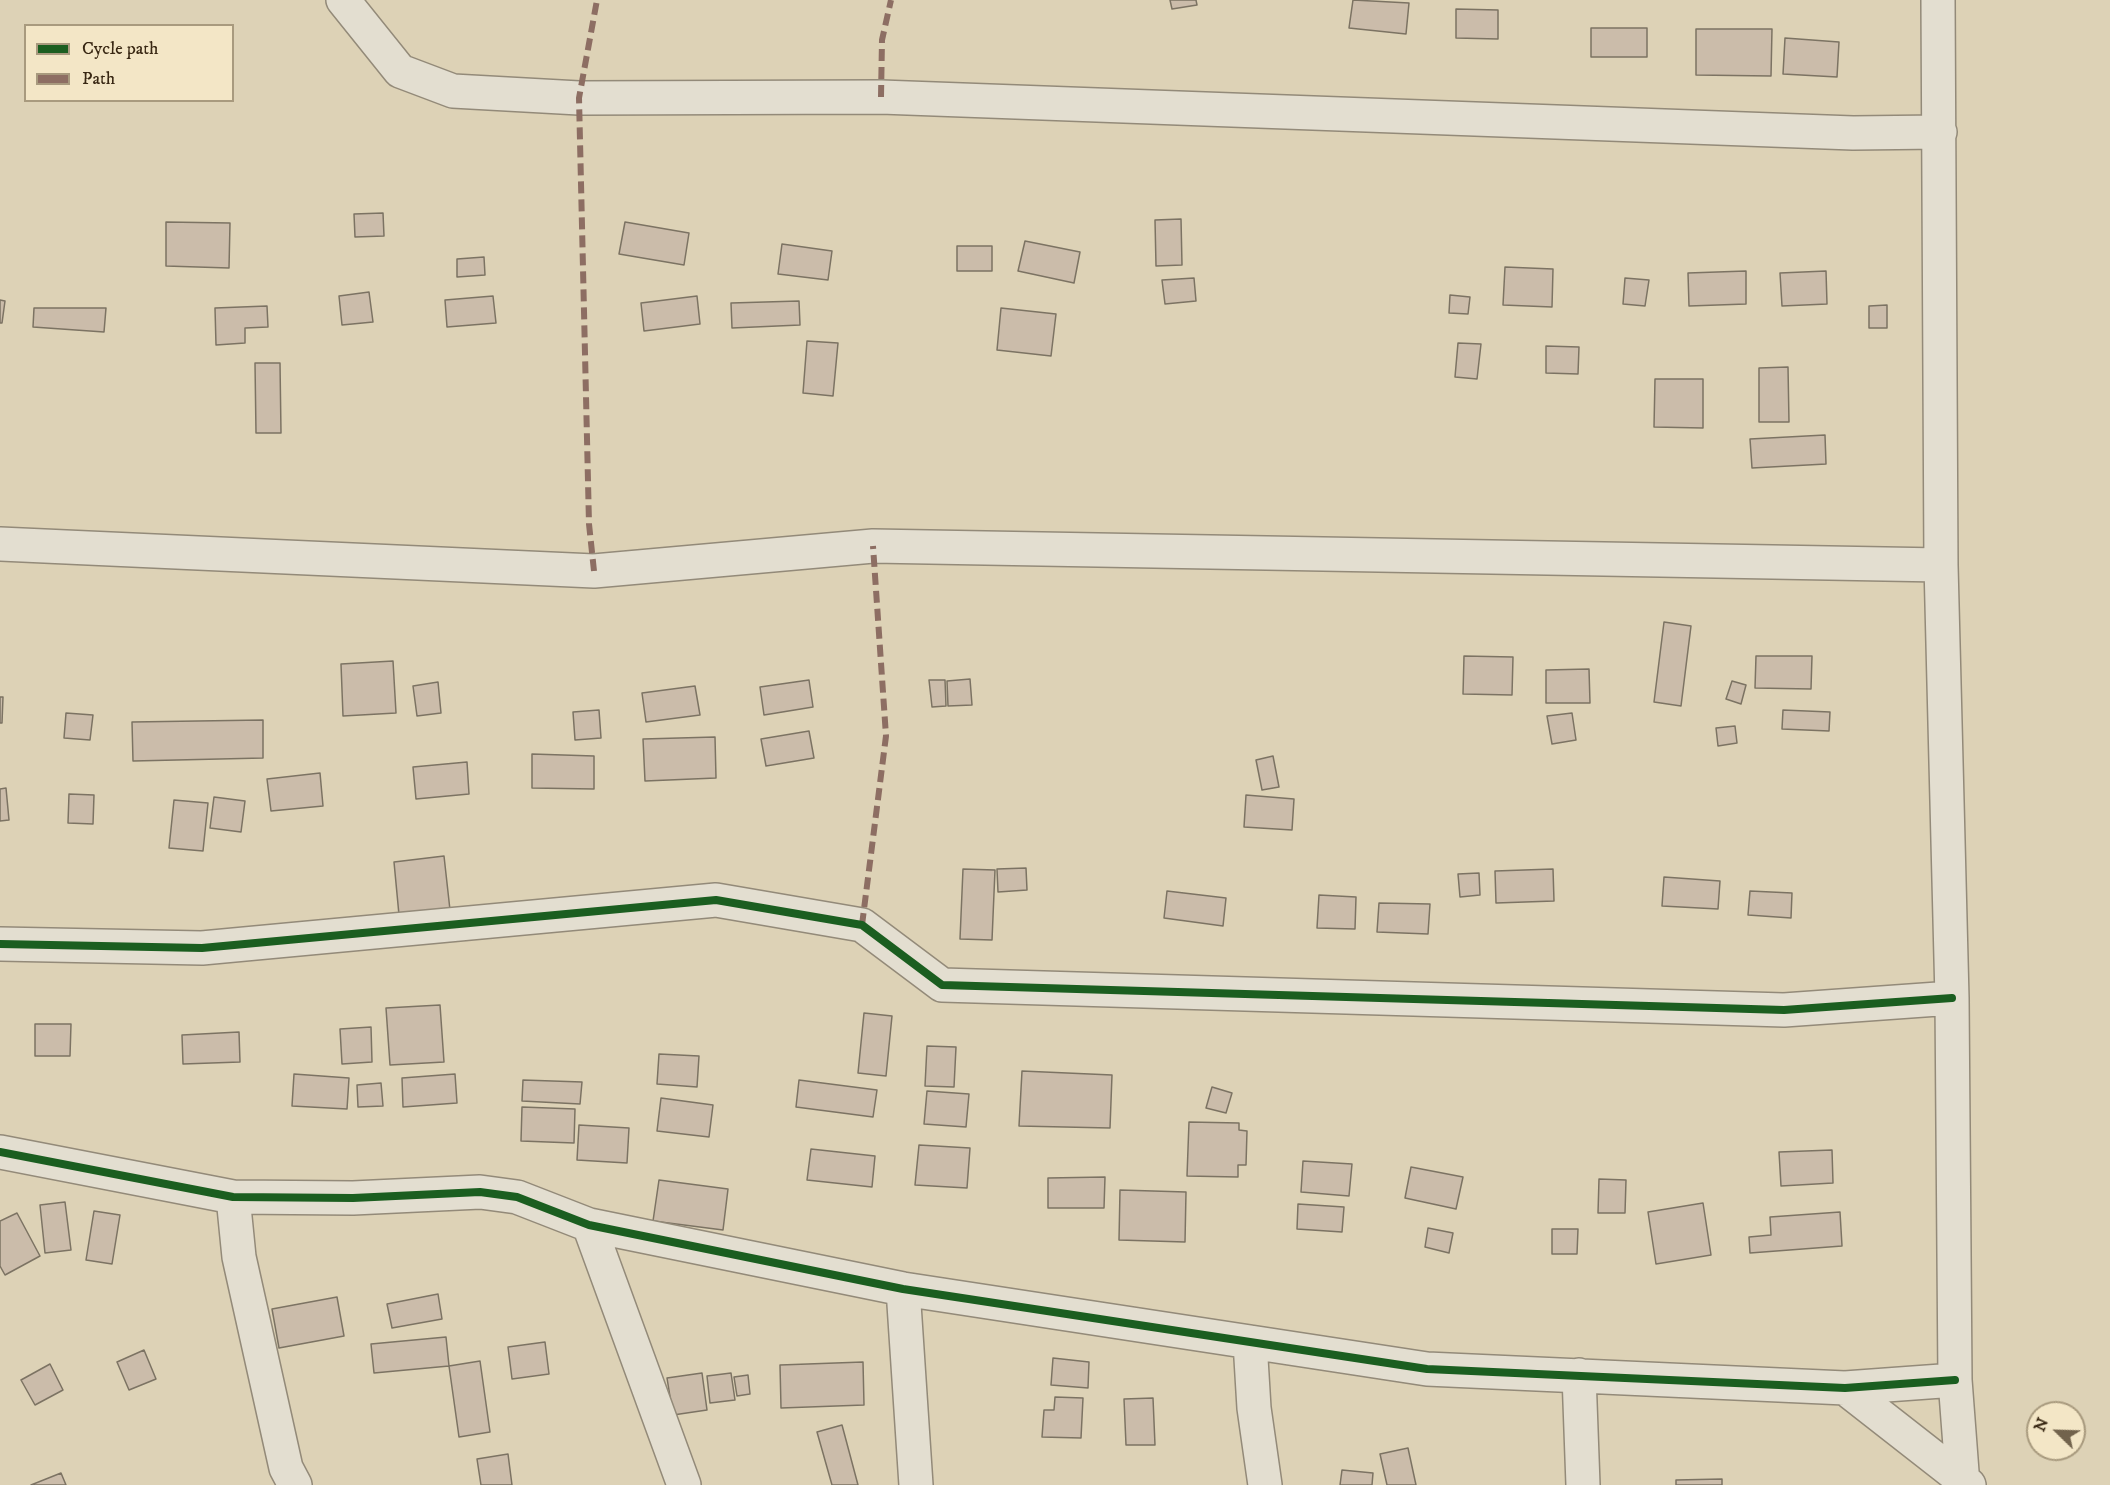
<!DOCTYPE html>
<style>
body{margin:0}
#map{position:relative;width:2110px;height:1485px;overflow:hidden;background:#ddd2b6;font-family:"IM FELL DW Pica",serif}
canvas{display:block}
.legend{position:absolute;left:24px;top:24px;width:210px;height:78px;box-sizing:border-box;background:#f3e6c6;border:2px solid #a89a7e;margin:0;padding:8px 10px;list-style:none;font-size:18px;color:#382713}
.legend li{display:flex;align-items:center;gap:12px;height:30px}
.legend b{width:30px;border:2px solid #a89a7e}
.north{position:absolute;left:2026px;top:1401px;width:60px;height:60px;box-sizing:border-box;background:#f3e6c6;border:2px solid #a89a7e;border-radius:50%;rotate:293deg;font-size:16px;font-weight:700;line-height:24px;text-align:center;color:#382713}
.north::after{content:'';display:block;margin:auto;width:21px;height:27px;background:#72634c;clip-path:polygon(50% 0,100% 100%,50% 72%,0 100%)}
</style>
<div id="map">
<canvas width="2110" height="1485"></canvas>
<ul class="legend">
<li><b style="height:8px;background:#1b5e20"></b>Cycle path</li>
<li><b style="height:8px;background:#8d6e63"></b>Path</li>
</ul>
<div class="north">N</div>
</div>
<script>
const g = document.querySelector('canvas').getContext('2d');
g.lineJoin = 'round';
function paint(path, color) { g.fillStyle = color; g.fill(path, 'evenodd'); }
function trace(path, color, width, dash) { g.strokeStyle = color; g.lineWidth = width; g.lineCap = dash ? 'butt' : 'round'; g.setLineDash(dash || []); g.stroke(path); }
const building = new Path2D(`
 M 1170,0 L 1196,0 L 1197,5 L 1172,9 Z
 M 1353,0 L 1409,3 L 1406,34 L 1349,28 Z
 M 1456,9 L 1498,10 L 1498,39 L 1456,38 Z
 M 1591,28 L 1647,28 L 1647,57 L 1591,57 Z
 M 1696,29 L 1772,29 L 1771,76 L 1696,75 Z
 M 1785,38 L 1839,42 L 1837,77 L 1783,74 Z
 M 383,213 L 384,236 L 355,237 L 354,214 Z
 M 1181,219 L 1182,265 L 1156,266 L 1155,220 Z
 M 166,222 L 230,223 L 229,268 L 166,266 Z
 M 625,222 L 689,233 L 684,265 L 619,254 Z
 M 1025,241 L 1080,252 L 1074,283 L 1018,271 Z
 M 782,244 L 832,251 L 828,280 L 778,274 Z
 M 957,246 L 992,246 L 992,271 L 957,271 Z
 M 484,257 L 485,275 L 457,277 L 457,259 Z
 M 1505,267 L 1553,269 L 1552,307 L 1503,305 Z
 M 1746,271 L 1746,304 L 1689,306 L 1688,273 Z
 M 1826,271 L 1827,304 L 1782,306 L 1780,273 Z
 M 1194,278 L 1196,301 L 1165,304 L 1162,280 Z
 M 1625,278 L 1649,280 L 1645,306 L 1623,304 Z
 M 369,292 L 373,322 L 342,325 L 339,296 Z
 M 1450,295 L 1470,297 L 1468,314 L 1449,313 Z
 M 493,296 L 496,323 L 447,327 L 445,300 Z
 M 697,296 L 700,324 L 644,331 L 641,303 Z
 M 0,300 L 5,301 L 2,323 L 0,323 Z
 M 799,301 L 800,325 L 732,328 L 731,303 Z
 M 1887,305 L 1887,328 L 1869,328 L 1869,306 Z
 M 267,306 L 268,327 L 245,328 L 245,343 L 216,345 L 215,308 Z
 M 34,308 L 106,308 L 104,332 L 33,327 Z
 M 1001,308 L 1056,314 L 1051,356 L 997,350 Z
 M 807,341 L 838,343 L 833,396 L 803,393 Z
 M 1458,343 L 1481,344 L 1477,379 L 1455,377 Z
 M 1546,346 L 1579,347 L 1578,374 L 1546,373 Z
 M 255,363 L 280,363 L 281,433 L 256,433 Z
 M 1788,367 L 1789,422 L 1759,422 L 1759,368 Z
 M 1655,379 L 1703,379 L 1703,428 L 1654,427 Z
 M 1825,435 L 1826,464 L 1752,468 L 1750,439 Z
 M 1664,622 L 1691,626 L 1681,706 L 1654,702 Z
 M 1464,656 L 1513,657 L 1512,695 L 1463,694 Z
 M 1756,656 L 1812,656 L 1811,689 L 1755,688 Z
 M 393,661 L 396,713 L 343,716 L 341,664 Z
 M 1589,669 L 1590,703 L 1546,703 L 1546,670 Z
 M 970,679 L 972,705 L 948,706 L 947,681 Z
 M 809,680 L 813,707 L 764,715 L 760,687 Z
 M 929,680 L 945,680 L 946,706 L 932,707 Z
 M 1732,681 L 1746,685 L 1741,704 L 1726,699 Z
 M 438,682 L 441,713 L 417,716 L 413,686 Z
 M 695,686 L 700,715 L 646,722 L 642,693 Z
 M 0,697 L 3,697 L 2,723 L 0,723 Z
 M 599,710 L 601,738 L 575,740 L 573,712 Z
 M 1783,710 L 1830,712 L 1829,731 L 1782,729 Z
 M 66,713 L 93,715 L 90,740 L 64,738 Z
 M 1572,713 L 1576,740 L 1552,744 L 1547,716 Z
 M 263,720 L 263,758 L 133,761 L 132,722 Z
 M 1735,726 L 1737,743 L 1718,746 L 1716,728 Z
 M 809,731 L 814,758 L 766,766 L 761,739 Z
 M 715,737 L 716,778 L 645,781 L 643,739 Z
 M 532,754 L 594,756 L 594,789 L 532,788 Z
 M 1273,756 L 1279,787 L 1262,790 L 1256,760 Z
 M 467,762 L 469,794 L 416,799 L 413,767 Z
 M 320,773 L 323,806 L 271,811 L 267,779 Z
 M 6,788 L 9,820 L 0,821 L 0,789 Z
 M 69,794 L 94,795 L 93,824 L 68,823 Z
 M 1246,795 L 1294,799 L 1292,830 L 1244,827 Z
 M 214,797 L 245,801 L 241,832 L 210,828 Z
 M 174,800 L 208,803 L 203,851 L 169,848 Z
 M 444,856 L 450,910 L 399,915 L 394,862 Z
 M 1026,868 L 1027,890 L 998,892 L 997,869 Z
 M 963,869 L 995,870 L 992,940 L 960,939 Z
 M 1553,869 L 1554,901 L 1496,903 L 1495,871 Z
 M 1479,873 L 1480,895 L 1460,897 L 1458,874 Z
 M 1664,877 L 1720,881 L 1718,909 L 1662,906 Z
 M 1167,891 L 1226,898 L 1223,926 L 1164,918 Z
 M 1750,891 L 1792,893 L 1791,918 L 1748,915 Z
 M 1319,895 L 1356,897 L 1355,929 L 1317,928 Z
 M 1379,903 L 1430,904 L 1428,934 L 1377,932 Z
 M 440,1005 L 444,1062 L 390,1065 L 386,1008 Z
 M 864,1013 L 892,1016 L 886,1076 L 858,1073 Z
 M 35,1024 L 71,1024 L 70,1056 L 35,1056 Z
 M 371,1027 L 372,1062 L 342,1064 L 340,1029 Z
 M 239,1032 L 240,1062 L 183,1064 L 182,1035 Z
 M 927,1046 L 956,1047 L 954,1087 L 925,1086 Z
 M 659,1054 L 699,1056 L 697,1087 L 657,1084 Z
 M 1022,1071 L 1112,1075 L 1110,1128 L 1019,1126 Z
 M 294,1074 L 349,1078 L 347,1109 L 292,1106 Z
 M 455,1074 L 457,1103 L 403,1107 L 402,1078 Z
 M 523,1080 L 582,1082 L 580,1104 L 522,1101 Z
 M 799,1080 L 877,1090 L 873,1117 L 796,1107 Z
 M 381,1083 L 383,1106 L 358,1107 L 357,1085 Z
 M 1212,1087 L 1232,1093 L 1226,1113 L 1206,1108 Z
 M 927,1091 L 969,1094 L 966,1127 L 924,1124 Z
 M 661,1098 L 713,1105 L 709,1137 L 657,1131 Z
 M 522,1107 L 575,1109 L 574,1143 L 521,1141 Z
 M 1189,1122 L 1239,1123 L 1239,1130 L 1247,1131 L 1246,1165 L 1238,1165 L 1238,1177 L 1187,1176 Z
 M 579,1125 L 629,1128 L 627,1163 L 577,1160 Z
 M 919,1145 L 970,1148 L 967,1188 L 915,1185 Z
 M 811,1149 L 875,1156 L 872,1187 L 807,1180 Z
 M 1832,1150 L 1833,1183 L 1781,1186 L 1779,1152 Z
 M 1303,1161 L 1352,1164 L 1349,1196 L 1301,1192 Z
 M 1411,1167 L 1463,1177 L 1456,1209 L 1405,1198 Z
 M 1105,1177 L 1104,1208 L 1048,1208 L 1048,1178 Z
 M 1599,1179 L 1626,1180 L 1625,1213 L 1598,1213 Z
 M 659,1180 L 728,1189 L 723,1230 L 653,1221 Z
 M 1120,1190 L 1186,1192 L 1185,1242 L 1119,1240 Z
 M 65,1202 L 71,1250 L 45,1253 L 40,1205 Z
 M 1703,1203 L 1711,1255 L 1656,1264 L 1648,1212 Z
 M 1298,1204 L 1344,1207 L 1342,1232 L 1297,1229 Z
 M 94,1211 L 120,1215 L 112,1264 L 86,1260 Z
 M 1840,1212 L 1842,1246 L 1750,1253 L 1749,1237 L 1771,1235 L 1770,1217 Z
 M 17,1213 L 40,1256 L 5,1275 L 0,1266 L 0,1221 Z
 M 1428,1228 L 1453,1233 L 1449,1253 L 1425,1247 Z
 M 1552,1229 L 1578,1229 L 1577,1254 L 1552,1254 Z
 M 438,1294 L 442,1319 L 392,1328 L 387,1304 Z
 M 337,1297 L 344,1336 L 279,1348 L 272,1309 Z
 M 446,1337 L 449,1366 L 374,1373 L 371,1344 Z
 M 545,1342 L 549,1374 L 512,1379 L 508,1347 Z
 M 144,1350 L 156,1379 L 129,1390 L 117,1362 Z
 M 1053,1358 L 1089,1362 L 1088,1388 L 1051,1385 Z
 M 480,1361 L 490,1432 L 459,1437 L 449,1366 Z
 M 863,1362 L 864,1405 L 781,1408 L 780,1365 Z
 M 50,1364 L 63,1390 L 35,1405 L 21,1380 Z
 M 702,1373 L 707,1410 L 673,1415 L 667,1378 Z
 M 731,1373 L 735,1400 L 710,1403 L 707,1376 Z
 M 748,1375 L 750,1394 L 737,1396 L 734,1377 Z
 M 1055,1397 L 1083,1398 L 1081,1438 L 1042,1437 L 1044,1410 L 1054,1410 Z
 M 1153,1398 L 1155,1445 L 1126,1445 L 1124,1399 Z
 M 842,1425 L 858,1485 L 832,1485 L 817,1432 Z
 M 1408,1448 L 1416,1485 L 1387,1485 L 1380,1454 Z
 M 508,1454 L 512,1485 L 481,1485 L 477,1459 Z
 M 1342,1470 L 1373,1473 L 1372,1485 L 1340,1485 Z
 M 61,1473 L 66,1485 L 31,1485 Z
 M 1722,1479 L 1722,1485 L 1676,1485 L 1676,1480 Z`);
paint(building, '#cbbcaa');
trace(building, '#7c7363', 1.5);
const street = new Path2D(`
 M 343,0 L 400,71 L 453,91 L 579,98 L 881,97 L 1853,133 L 1940,132
 M 1938,0 L 1941,565 L 1952,998 L 1955,1380 L 1963,1485
 M 0,544 L 594,571 L 873,546 L 1941,565
 M 0,944 L 202,948 L 716,900 L 862,925 L 942,985 L 1784,1010 L 1952,998
 M 0,1152 L 233,1197 L 353,1198 L 480,1192 L 517,1197 L 589,1225 L 903,1289 L 1427,1369 L 1845,1388 L 1955,1380
 M 233,1197 L 239,1257 L 286,1468 L 295,1485
 M 589,1225 L 684,1485
 M 903,1289 L 916,1485
 M 1250,1342 L 1254,1408 L 1265,1485
 M 1579,1375 L 1583,1485
 M 1845,1388 L 1969,1485`);
trace(street, '#938a79', 36);
trace(street, '#e3ded0', 33);
trace(new Path2D(`
 M 881,97 L 882,40 L 891,0
 M 594,571 L 589,524 L 579,98 L 597,0
 M 862,925 L 886,736 L 873,546`), '#8d6e63', 6, [12, 6]);
trace(new Path2D(`
 M 0,944 L 202,948 L 716,900 L 862,925 L 942,985 L 1784,1010 L 1952,998
 M 0,1152 L 233,1197 L 353,1198 L 480,1192 L 517,1197 L 589,1225 L 903,1289 L 1427,1369 L 1845,1388 L 1955,1380`), '#1b5e20', 8);
</script>
